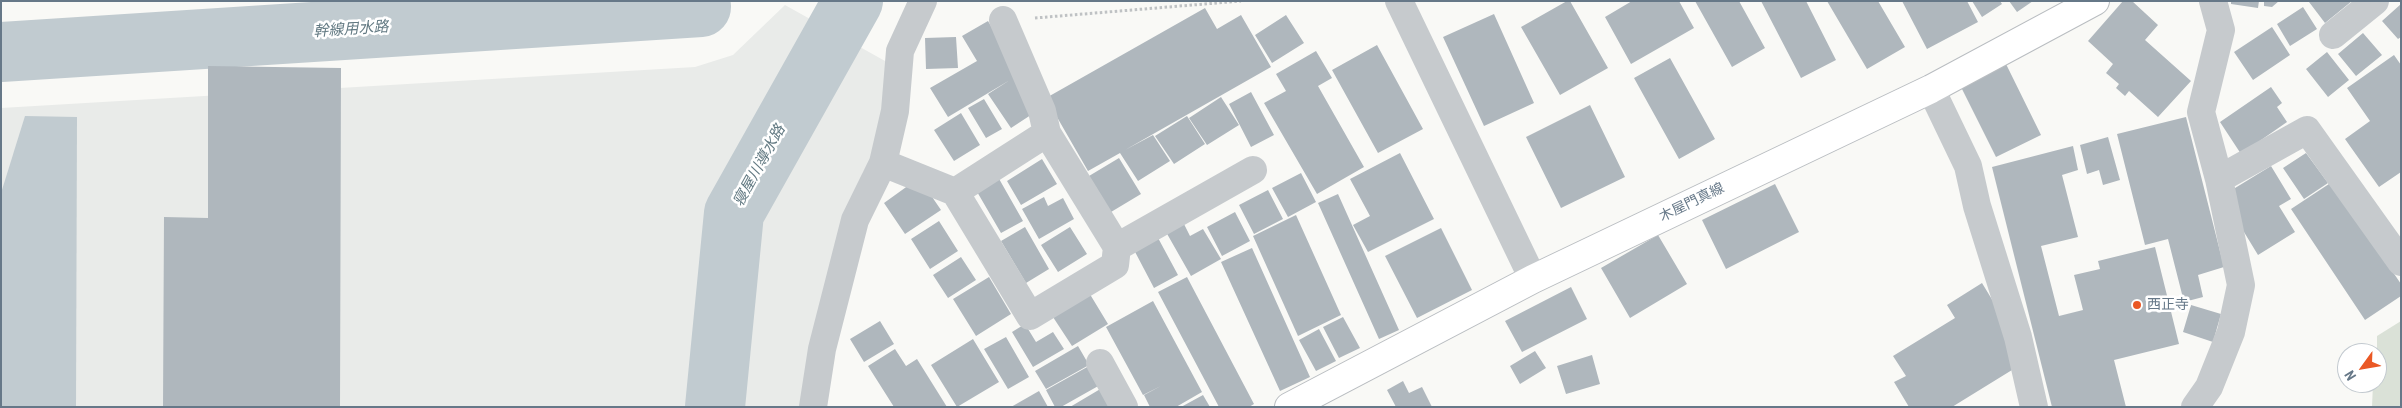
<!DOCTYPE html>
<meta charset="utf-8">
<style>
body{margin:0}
#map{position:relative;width:2402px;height:408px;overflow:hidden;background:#f9f9f6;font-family:"Roboto Condensed",sans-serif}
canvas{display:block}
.frame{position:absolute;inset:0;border:2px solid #667888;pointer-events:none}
.north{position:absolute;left:2337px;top:343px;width:50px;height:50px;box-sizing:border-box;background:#fff;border:1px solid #c2c9cf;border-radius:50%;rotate:238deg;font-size:14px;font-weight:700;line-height:20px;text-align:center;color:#667888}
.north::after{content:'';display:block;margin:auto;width:18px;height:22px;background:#ea5825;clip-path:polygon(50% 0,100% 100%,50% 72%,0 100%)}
</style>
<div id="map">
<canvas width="2402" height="408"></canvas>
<div class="frame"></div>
<div class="north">N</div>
</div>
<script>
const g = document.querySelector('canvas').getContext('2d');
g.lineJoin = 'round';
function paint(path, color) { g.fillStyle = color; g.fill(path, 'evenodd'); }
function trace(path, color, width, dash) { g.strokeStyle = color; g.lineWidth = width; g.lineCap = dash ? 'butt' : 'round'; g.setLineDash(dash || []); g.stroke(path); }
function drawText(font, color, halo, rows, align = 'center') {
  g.font = font + ' "Roboto Condensed","Noto Sans JP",sans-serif'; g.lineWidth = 5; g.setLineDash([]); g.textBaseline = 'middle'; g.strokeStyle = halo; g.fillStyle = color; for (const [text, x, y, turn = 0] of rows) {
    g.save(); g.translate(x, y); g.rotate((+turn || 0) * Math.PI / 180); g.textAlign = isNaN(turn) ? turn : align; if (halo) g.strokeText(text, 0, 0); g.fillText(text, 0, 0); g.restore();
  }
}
paint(new Path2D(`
 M 785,5 L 885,61 L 887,108 L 875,153 L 863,172 L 833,266 L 802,407 L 1,407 L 1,108 L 695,67 L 733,55 Z`), '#e9ebe9');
paint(new Path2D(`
 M 2401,321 L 2401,407 L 2372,407 L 2373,383 L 2377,383 L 2377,336 Z`), '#dae1d7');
paint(new Path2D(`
 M 25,116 L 77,117 L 76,407 L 1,407 L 1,193 Z`), '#c1cbd0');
trace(new Path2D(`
 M 1,52 L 701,7
 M 715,407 L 734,213 L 853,1`), '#c1cbd0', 60);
paint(new Path2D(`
 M 1567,1 L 1570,1 L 1608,68 L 1560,95 L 1521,27 Z
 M 1632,1 L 1679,1 L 1694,28 L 1631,64 L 1605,17 Z
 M 1695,1 L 1739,1 L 1765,48 L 1732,67 Z
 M 1761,1 L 1806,1 L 1836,60 L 1801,78 Z
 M 1827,1 L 1878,1 L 1905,47 L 1867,69 Z
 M 1902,1 L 1967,1 L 1978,22 L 1927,49 Z
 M 1972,1 L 2000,1 L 2002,4 L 1982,17 Z
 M 2009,1 L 2033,1 L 2017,12 Z
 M 2123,1 L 2132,1 L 2158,25 L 2145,40 L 2191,81 L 2158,117 L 2129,91 L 2125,96 L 2116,88 L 2119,84 L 2106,73 L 2113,64 L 2088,41 Z
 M 2231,1 L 2259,1 L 2258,8 L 2231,4 Z
 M 2264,1 L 2279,1 L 2272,7 L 2264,6 Z
 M 2310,1 L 2352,1 L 2325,23 L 2309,2 Z
 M 2401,4 L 2401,37 L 2398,39 L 2382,21 Z
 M 2303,7 L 2317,29 L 2290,46 L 2277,24 Z
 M 1205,8 L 1217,29 L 1241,15 L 1271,67 L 1125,150 L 1153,135 L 1170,161 L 1138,181 L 1120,153 L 1088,171 L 1046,98 Z
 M 1494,14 L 1534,103 L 1484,126 L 1443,37 Z
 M 1286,15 L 1304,43 L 1272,63 L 1255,35 Z
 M 988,21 L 1040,109 L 1011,128 L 988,94 L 1010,80 L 948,117 L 930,88 L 977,61 L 962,36 Z
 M 2272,27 L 2290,55 L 2253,80 L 2234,52 Z
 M 2363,33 L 2382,55 L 2356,76 L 2338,54 Z
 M 956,37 L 958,68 L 926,69 L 925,38 Z
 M 1377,45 L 1423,129 L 1378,153 L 1332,70 Z
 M 1316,51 L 1332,78 L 1318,86 L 1364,167 L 1317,194 L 1264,103 L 1286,91 L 1276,74 Z
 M 2327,52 L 2349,80 L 2328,97 L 2306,69 Z
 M 2394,55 L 2401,65 L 2401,172 L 2379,187 L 2345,139 L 2370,121 L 2347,88 Z
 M 1670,58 L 1715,139 L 1679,159 L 1634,78 Z
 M 2006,64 L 2041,135 L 1996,157 L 1961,87 Z
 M 208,66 L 341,68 L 340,407 L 163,407 L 164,217 L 208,218 Z
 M 2271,87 L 2282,103 L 2277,107 L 2287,122 L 2241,154 L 2220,122 Z
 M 1251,92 L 1274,135 L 1251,147 L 1229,104 Z
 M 1221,97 L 1239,125 L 1207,145 L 1189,118 Z
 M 984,99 L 1002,129 L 986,138 L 968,108 Z
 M 1590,105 L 1625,177 L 1561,208 L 1526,137 Z
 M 961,113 L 980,145 L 954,161 L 934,130 Z
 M 1187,116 L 1205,144 L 1174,164 L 1155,136 Z
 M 2186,117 L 2224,267 L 2198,275 L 2203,297 L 2184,302 L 2168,239 L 2145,245 L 2117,134 Z
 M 2108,137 L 2120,180 L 2103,185 L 2099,170 L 2087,174 L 2080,145 Z
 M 2073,146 L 2078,170 L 2062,175 L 2078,237 L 2041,246 L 2059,316 L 2083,310 L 2074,275 L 2100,269 L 2098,261 L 2155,247 L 2179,344 L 2114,360 L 2126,407 L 2052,407 L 1992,167 Z
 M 1400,153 L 1434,219 L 1368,252 L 1353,225 L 1370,216 L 1350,179 Z
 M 2306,153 L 2328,183 L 2304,199 L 2283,168 Z
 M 1119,158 L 1141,194 L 1111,212 L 1089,176 Z
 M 1042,159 L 1057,184 L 1021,205 L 1007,181 Z
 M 2271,166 L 2291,199 L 2279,206 L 2295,232 L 2258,255 L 2222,196 Z
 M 1301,173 L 1316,202 L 1288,217 L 1272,188 Z
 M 998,177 L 1023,221 L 1001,233 L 976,190 Z
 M 2332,182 L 2401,284 L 2401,296 L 2365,320 L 2291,209 Z
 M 1775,184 L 1799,232 L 1726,269 L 1702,220 Z
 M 909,185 L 928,191 L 941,210 L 905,234 L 884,203 Z
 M 1268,190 L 1283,219 L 1254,234 L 1239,205 Z
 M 1338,194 L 1399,330 L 1379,339 L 1318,203 Z
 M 1044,197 L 1048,206 L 1063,198 L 1074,219 L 1039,239 L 1022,209 Z
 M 1235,212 L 1250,241 L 1222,256 L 1207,227 Z
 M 1296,215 L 1341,315 L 1298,336 L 1253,236 Z
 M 939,221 L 958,251 L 930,269 L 911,239 Z
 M 1183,222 L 1190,236 L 1203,229 L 1221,259 L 1191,276 L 1166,232 Z
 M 1025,227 L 1049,269 L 1026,283 L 1001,241 Z
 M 1070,227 L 1087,254 L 1058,272 L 1041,245 Z
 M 1441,228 L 1472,290 L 1417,318 L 1385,256 Z
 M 1658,235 L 1687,284 L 1630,318 L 1601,268 Z
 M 1157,236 L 1178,275 L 1154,288 L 1133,248 Z
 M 1252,248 L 1310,377 L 1280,391 L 1221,262 Z
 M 961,257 L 976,280 L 948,298 L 933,275 Z
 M 989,277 L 1011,314 L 976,336 L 953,299 Z
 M 1187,277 L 1254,404 L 1249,407 L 1219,407 L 1158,292 Z
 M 1982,283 L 2002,316 L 2012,370 L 1952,407 L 1909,407 L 1894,382 L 1906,376 L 1893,356 L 1955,318 L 1947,305 Z
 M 1571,287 L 1587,319 L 1522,352 L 1505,321 Z
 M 1088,291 L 1108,324 L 1072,346 L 1051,314 Z
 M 1153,301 L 1202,392 L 1176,407 L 1150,407 L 1144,395 L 1161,386 L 1143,395 L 1106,327 Z
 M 2191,305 L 2221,314 L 2213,342 L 2183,332 Z
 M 1343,317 L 1360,348 L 1339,358 L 1323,327 Z
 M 880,321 L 894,344 L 864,362 L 850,339 Z
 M 1025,324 L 1036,342 L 1053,332 L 1064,349 L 1033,367 L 1012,332 Z
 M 1319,329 L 1336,361 L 1316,371 L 1299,340 Z
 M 1006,337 L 1029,377 L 1008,389 L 984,349 Z
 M 973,339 L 999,382 L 957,407 L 931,365 Z
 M 1078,346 L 1089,365 L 1046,389 L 1035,371 Z
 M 895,349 L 906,366 L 917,359 L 947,407 L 894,407 L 868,366 Z
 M 1535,351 L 1546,368 L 1520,384 L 1510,366 Z
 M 1592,355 L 1600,384 L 1566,394 L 1557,366 Z
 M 1089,366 L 1100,385 L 1061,407 L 1055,407 L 1046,390 Z
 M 1403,381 L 1409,393 L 1422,387 L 1432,407 L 1396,407 L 1387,390 Z
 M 1102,388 L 1113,407 L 1070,407 Z
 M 1039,391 L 1048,407 L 1011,407 Z
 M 1203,395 L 1210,407 L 1181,407 Z`), '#afb7bd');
const major = new Path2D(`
 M 1289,407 L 1533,279 L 1931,89 L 2095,1`);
trace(major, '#b9bdc1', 30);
trace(new Path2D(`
 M 1035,18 L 1241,1`), '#bfc2c4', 3, [2.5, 2.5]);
trace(new Path2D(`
 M 1399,1 L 1533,279
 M 2213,1 L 2221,30 L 2201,112 L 2219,179 L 2307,130 L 2401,262
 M 1003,20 L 1042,111 L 1047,133
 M 2333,35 L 2375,1
 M 1931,89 L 1968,166 L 1977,206 L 2018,337 L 2034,407
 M 883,163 L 955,192 L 1047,133 L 1117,247 L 1115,265 L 1030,316 L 955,192
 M 1117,247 L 1253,170
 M 1100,363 L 1124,407
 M 813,407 L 822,349 L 855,220 L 883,163 L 895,111 L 900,51 L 923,1
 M 2195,407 L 2209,387 L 2231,332 L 2241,285 L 2219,179`), '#c6cacd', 28);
trace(major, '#fff', 28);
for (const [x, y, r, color] of [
 [2137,305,5,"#ea5825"]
]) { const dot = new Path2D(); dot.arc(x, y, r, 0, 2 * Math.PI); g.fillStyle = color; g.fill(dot); trace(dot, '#fff', 2); }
drawText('14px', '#667888', '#fff', [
 ["木屋門真線",1692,203,-26]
]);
drawText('14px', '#667888', '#fff', [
 ["西正寺",2147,305]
], 'left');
drawText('italic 15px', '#637a83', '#fff', [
 ["幹線用水路",351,30,-4],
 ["寝屋川導水路",760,166,-61]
]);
</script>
